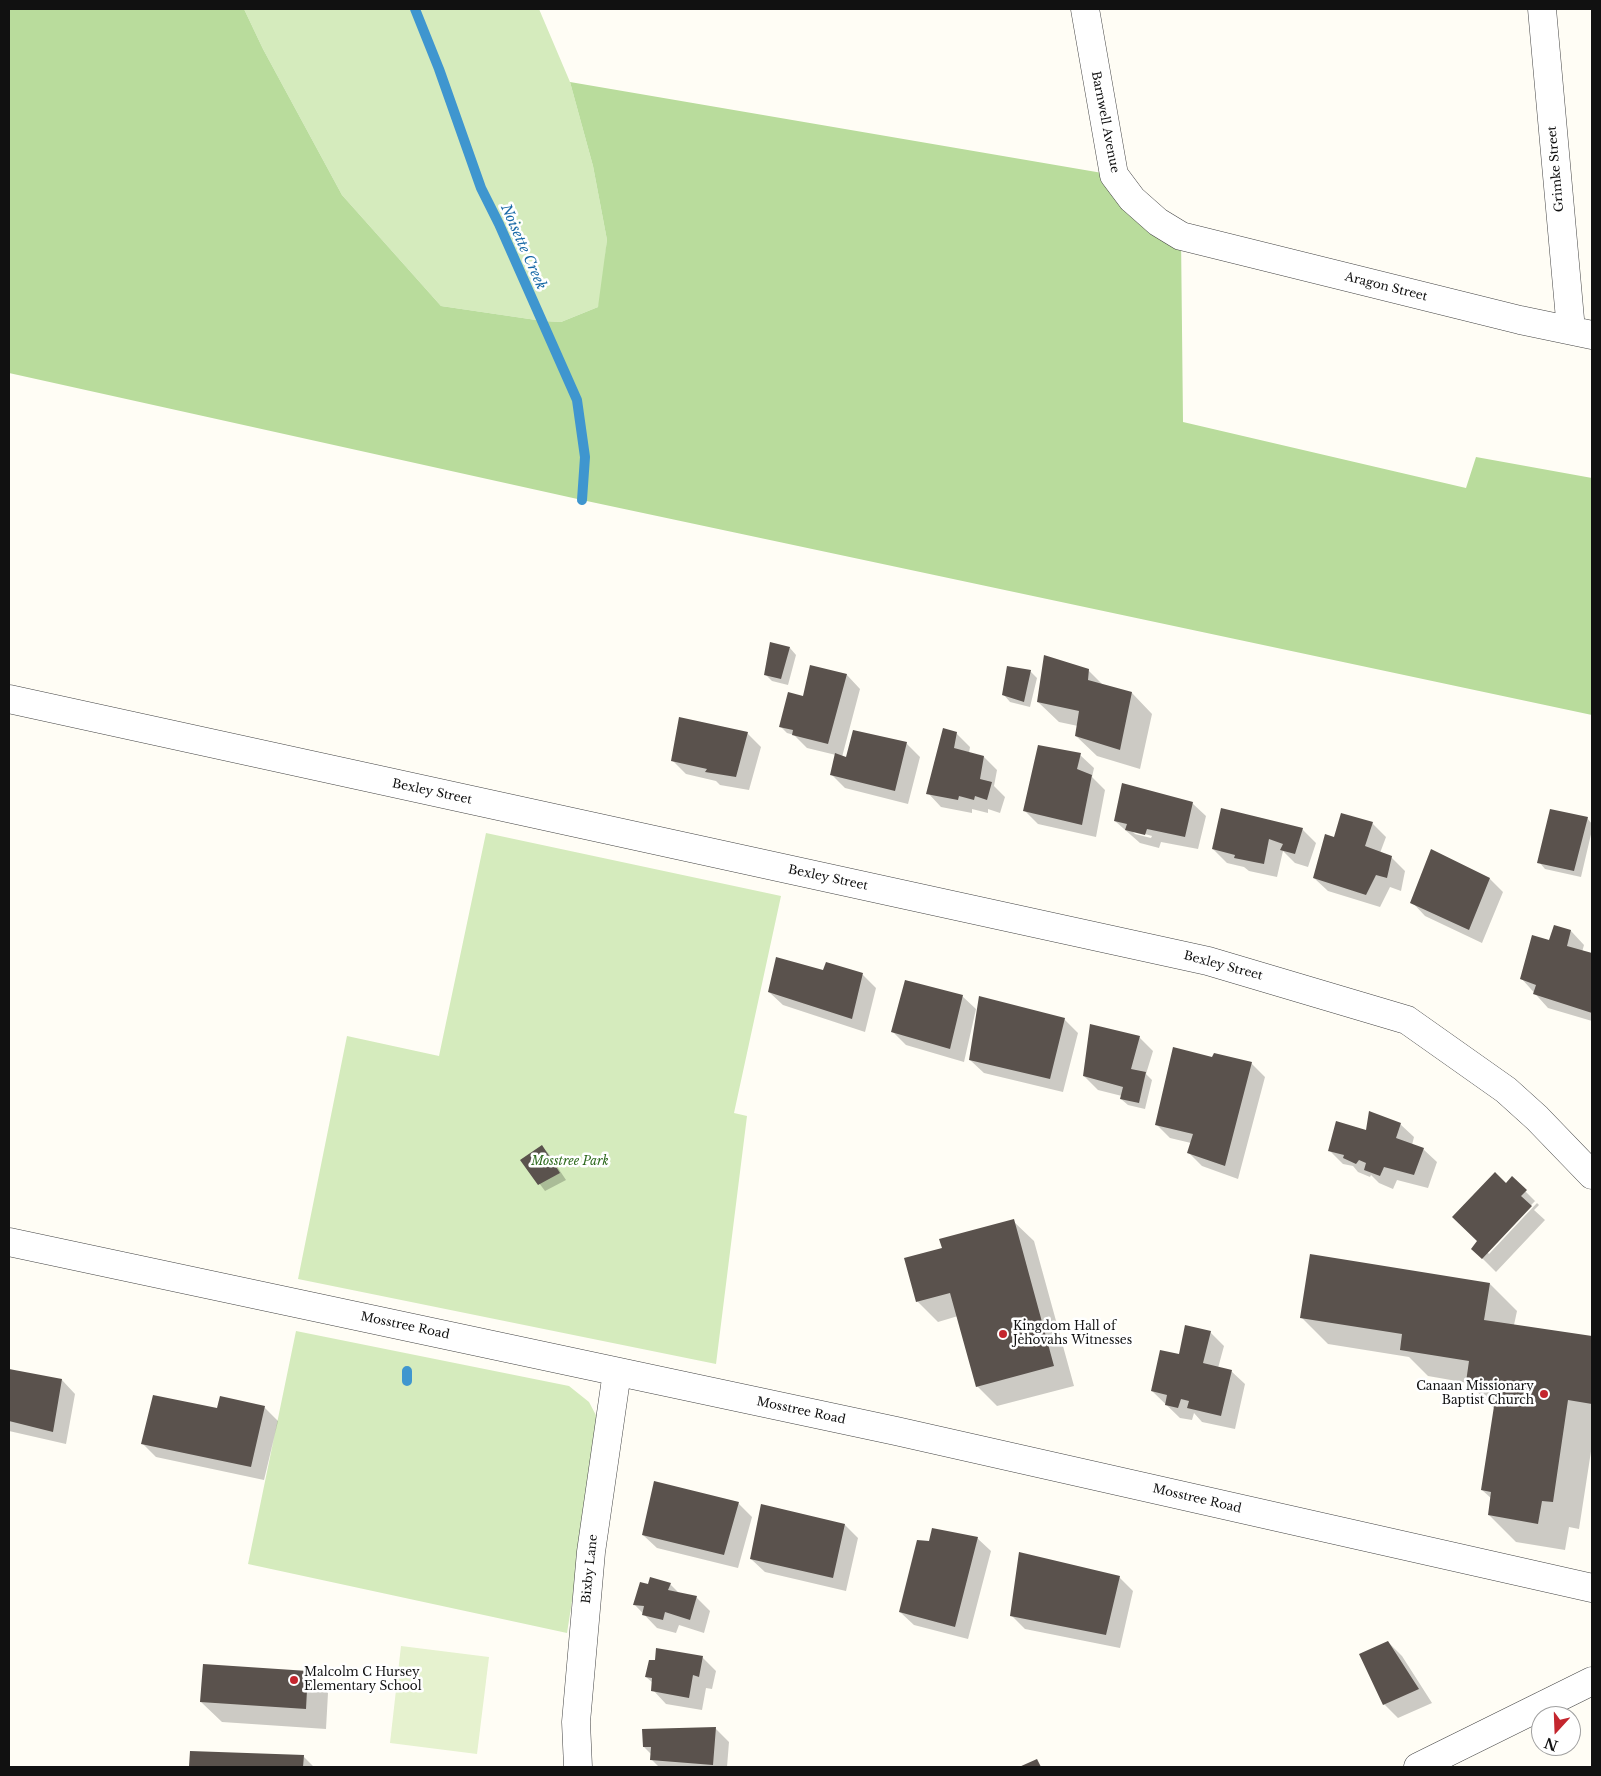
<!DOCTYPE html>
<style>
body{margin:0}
#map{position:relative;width:1601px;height:1776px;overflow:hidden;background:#fffdf5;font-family:"Libre Baskerville",serif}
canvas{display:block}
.frame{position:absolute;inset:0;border:10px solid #111;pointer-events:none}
.north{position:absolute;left:1531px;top:1706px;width:50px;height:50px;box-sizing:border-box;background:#fff;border:1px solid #a0a0a0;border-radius:50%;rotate:200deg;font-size:14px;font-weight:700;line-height:20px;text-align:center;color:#111}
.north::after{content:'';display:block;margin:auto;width:18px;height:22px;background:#c4262e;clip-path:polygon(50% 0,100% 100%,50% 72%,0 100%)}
</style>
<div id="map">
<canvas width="1601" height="1776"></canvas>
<div class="frame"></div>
<div class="north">N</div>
</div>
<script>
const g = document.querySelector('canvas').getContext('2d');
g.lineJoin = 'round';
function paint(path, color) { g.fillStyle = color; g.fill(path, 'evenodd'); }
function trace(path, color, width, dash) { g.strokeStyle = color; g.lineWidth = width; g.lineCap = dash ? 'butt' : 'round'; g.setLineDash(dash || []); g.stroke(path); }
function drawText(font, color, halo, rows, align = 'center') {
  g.font = font + ' "Libre Baskerville",serif'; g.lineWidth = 5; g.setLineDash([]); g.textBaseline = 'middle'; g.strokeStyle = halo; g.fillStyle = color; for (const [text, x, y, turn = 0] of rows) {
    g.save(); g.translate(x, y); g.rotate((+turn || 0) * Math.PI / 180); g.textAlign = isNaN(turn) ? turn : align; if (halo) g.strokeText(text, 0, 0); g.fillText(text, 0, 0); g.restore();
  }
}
paint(new Path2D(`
 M 244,9 L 539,9 L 570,82 L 593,166 L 607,240 L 601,299 L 598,307 L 561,322 L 543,321 L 441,306 L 342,195 L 263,49 Z
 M 486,833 L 781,896 L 734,1113 L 747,1116 L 716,1364 L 298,1279 L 347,1036 L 439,1056 Z
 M 296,1331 L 569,1386 L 589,1402 L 600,1423 L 567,1633 L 248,1564 Z`), '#d5ebbd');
paint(new Path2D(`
 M 9,9 L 244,9 L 263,49 L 342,195 L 441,306 L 543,321 L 561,322 L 598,307 L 607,240 L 593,166 L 570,82 L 1114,175 L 1181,236 L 1183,422 L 1466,488 L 1476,457 L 1592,478 L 1592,715 L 582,500 L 9,373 Z`), '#b9dc9c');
paint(new Path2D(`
 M 401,1646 L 489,1657 L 477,1754 L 390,1743 Z`), '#e6f2cf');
paint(new Path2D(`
 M 790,648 L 796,655 L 788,685 L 772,681 L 765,674 Z
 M 1008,668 L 1031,672 L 1037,678 L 1030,707 L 1010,702 L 1004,695 Z
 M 1088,670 L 1104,686 L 1132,693 L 1152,714 L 1140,769 L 1097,756 L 1076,736 L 1078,726 L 1059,722 L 1038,702 Z
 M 847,675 L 860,689 L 842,757 L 847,758 L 906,743 L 920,757 L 908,804 L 845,788 L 831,774 L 836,755 L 807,748 L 794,735 L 787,733 L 780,726 L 803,697 Z
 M 747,733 L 761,747 L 749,790 L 720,785 L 716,781 L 686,774 L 672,760 Z
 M 956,733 L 970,747 L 969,753 L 984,757 L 997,770 L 994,786 L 1005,797 L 1000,813 L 988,809 L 988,813 L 972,809 L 972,813 L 941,807 L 928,793 Z
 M 1080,755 L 1094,768 L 1092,777 L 1105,790 L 1096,837 L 1038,824 L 1025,811 Z
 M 1192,803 L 1206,816 L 1198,849 L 1161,842 L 1159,848 L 1140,843 L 1115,821 ZM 1131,830 L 1152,836 L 1151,838 L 1135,834 Z
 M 1587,818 L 1592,824 L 1592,830 L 1581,877 L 1545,869 L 1539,862 Z
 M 1372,823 L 1386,837 L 1380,853 L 1391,857 L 1405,871 L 1401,891 L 1390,887 L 1380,907 L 1328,891 L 1314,878 L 1335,838 Z
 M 1302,829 L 1316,843 L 1308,867 L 1295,863 L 1283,851 L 1277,877 L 1249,871 L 1244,867 L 1227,863 L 1213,849 Z
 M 1432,850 L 1490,879 L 1503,892 L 1482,943 L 1425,916 L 1412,902 Z
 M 1571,931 L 1584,945 L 1582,952 L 1592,955 L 1592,1021 L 1548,1008 L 1521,978 L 1550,942 Z
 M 827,963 L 863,975 L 876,988 L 865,1032 L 783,1005 L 769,992 L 824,972 Z
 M 962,996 L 976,1009 L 964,1062 L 906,1045 L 892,1031 Z
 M 1064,1019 L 1078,1033 L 1063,1092 L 984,1073 L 970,1060 Z
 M 1139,1037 L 1153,1051 L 1146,1074 L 1152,1080 L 1145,1109 L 1128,1105 L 1121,1099 L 1122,1096 L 1098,1090 L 1084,1076 Z
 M 1213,1058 L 1251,1063 L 1265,1077 L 1238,1179 L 1202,1166 L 1188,1152 L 1191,1143 L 1170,1138 L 1157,1125 Z
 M 1400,1124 L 1414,1137 L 1412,1145 L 1423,1149 L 1437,1162 L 1428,1188 L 1397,1180 L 1393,1189 L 1379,1183 L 1371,1175 L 1370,1177 L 1358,1172 L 1353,1166 L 1343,1164 L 1329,1150 L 1367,1132 Z
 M 542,1146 L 548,1153 L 566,1180 L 545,1191 L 522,1160 Z
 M 1512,1178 L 1539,1205 L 1534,1210 L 1545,1220 L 1496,1272 L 1473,1249 L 1479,1242 L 1506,1184 ZM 1535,1201 L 1537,1203 L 1489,1254 L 1487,1252 Z
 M 1013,1221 L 1034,1241 L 1074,1386 L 997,1406 L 977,1386 L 958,1316 L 938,1322 L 917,1301 L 943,1249 Z
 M 1490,1284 L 1517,1311 L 1514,1325 L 1592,1338 L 1592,1445 L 1579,1529 L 1569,1527 L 1565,1550 L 1516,1542 L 1489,1515 L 1492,1499 L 1482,1490 L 1495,1409 L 1468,1383 L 1428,1376 L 1409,1357 L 1328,1344 L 1301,1317 Z
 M 1210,1332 L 1224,1346 L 1218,1368 L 1231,1371 L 1245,1384 L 1235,1429 L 1202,1422 L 1194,1413 L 1192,1420 L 1180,1418 L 1152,1391 Z
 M 9,1370 L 62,1380 L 75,1394 L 66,1444 L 9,1431 Z
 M 264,1407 L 278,1421 L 264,1480 L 156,1457 L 142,1443 Z
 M 738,1503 L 752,1517 L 738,1568 L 657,1548 L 643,1535 Z
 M 845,1525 L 858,1538 L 846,1591 L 765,1572 L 751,1559 Z
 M 977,1538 L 991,1551 L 968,1639 L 914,1625 L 900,1612 L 930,1543 Z
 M 1119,1577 L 1133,1591 L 1120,1648 L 1025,1629 L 1011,1615 Z
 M 670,1584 L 680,1594 L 696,1597 L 710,1611 L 704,1633 L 679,1625 L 676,1633 L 657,1628 L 634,1604 L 649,1586 Z
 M 1388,1642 L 1402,1656 L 1432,1703 L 1398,1718 L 1384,1704 Z
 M 702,1657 L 716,1671 L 712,1689 L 706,1688 L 702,1710 L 666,1704 L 653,1690 L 653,1683 L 646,1677 Z
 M 308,1672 L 328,1693 L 326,1729 L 222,1722 L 201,1702 Z
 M 715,1728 L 729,1742 L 727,1767 L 659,1767 L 651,1759 L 651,1754 L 644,1747 Z
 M 191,1753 L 303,1756 L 314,1767 L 190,1767 Z`), '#0003');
trace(new Path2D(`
 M 415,9 L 439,69 L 481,188 L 499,224 L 577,400 L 585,457 L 582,500
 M 407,1371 L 407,1381`), '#3f96cf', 10);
paint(new Path2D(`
 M 770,642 L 790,647 L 781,679 L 764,675 Z
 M 1044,655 L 1089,669 L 1088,680 L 1132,692 L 1120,750 L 1075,736 L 1079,711 L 1037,702 Z
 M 810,665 L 847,674 L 828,744 L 792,735 L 793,730 L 779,727 L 788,692 L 803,696 Z
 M 1007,666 L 1031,670 L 1024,702 L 1002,695 Z
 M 679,717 L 748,732 L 736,777 L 705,772 L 707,769 L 671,761 Z
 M 943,728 L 957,732 L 954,748 L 984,756 L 980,779 L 992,782 L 987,800 L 975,796 L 974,800 L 959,796 L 958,800 L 926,794 Z
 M 853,730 L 907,742 L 895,791 L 830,775 L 835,753 L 846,757 Z
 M 1038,745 L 1081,753 L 1077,769 L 1092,775 L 1082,825 L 1023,811 Z
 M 1122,783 L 1193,802 L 1185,837 L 1147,829 L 1145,835 L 1125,830 L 1127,824 L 1114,821 Z
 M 1221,808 L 1303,828 L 1295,854 L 1280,850 L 1283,844 L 1269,839 L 1264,864 L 1234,858 L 1235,855 L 1212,849 Z
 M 1550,809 L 1588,817 L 1574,871 L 1537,863 Z
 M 1341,813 L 1373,822 L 1365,846 L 1392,856 L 1387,878 L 1376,875 L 1366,895 L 1313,878 L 1325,834 L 1334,837 Z
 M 1431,849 L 1490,878 L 1469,930 L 1410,903 Z
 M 1554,925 L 1571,930 L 1567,946 L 1592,953 L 1592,1013 L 1533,994 L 1536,985 L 1520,979 L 1532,935 L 1549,940 Z
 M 776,957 L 823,970 L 826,962 L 863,973 L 852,1019 L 768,992 Z
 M 905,980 L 963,995 L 950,1049 L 891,1032 Z
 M 979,996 L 1065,1018 L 1050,1079 L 969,1060 Z
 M 1090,1024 L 1140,1036 L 1131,1069 L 1146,1072 L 1139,1103 L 1120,1099 L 1123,1087 L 1083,1076 Z
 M 1173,1047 L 1212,1057 L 1214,1053 L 1252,1062 L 1225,1166 L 1187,1153 L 1193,1134 L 1155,1125 Z
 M 1369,1111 L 1401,1123 L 1396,1138 L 1424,1148 L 1414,1175 L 1384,1167 L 1380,1176 L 1364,1170 L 1366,1163 L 1359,1160 L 1356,1164 L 1343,1158 L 1344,1155 L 1328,1151 L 1336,1121 L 1366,1130 Z
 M 542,1145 L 560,1173 L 538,1185 L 520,1160 Z
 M 1495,1172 L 1506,1183 L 1512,1176 L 1527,1190 L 1521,1196 L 1532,1206 L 1482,1259 L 1471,1249 L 1477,1241 L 1452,1217 Z
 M 1014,1219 L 1054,1366 L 976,1387 L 950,1293 L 916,1302 L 904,1258 L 942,1248 L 939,1239 Z
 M 1310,1254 L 1490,1283 L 1484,1320 L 1592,1336 L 1592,1404 L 1568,1400 L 1553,1502 L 1542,1501 L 1538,1524 L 1488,1515 L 1491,1492 L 1481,1490 L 1497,1387 L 1466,1382 L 1469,1361 L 1400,1350 L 1402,1334 L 1300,1318 Z
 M 1185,1325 L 1211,1331 L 1203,1363 L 1232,1370 L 1221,1416 L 1187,1408 L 1189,1401 L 1181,1399 L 1178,1408 L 1165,1405 L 1167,1395 L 1151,1391 L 1160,1350 L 1179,1354 Z
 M 9,1369 L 62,1379 L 53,1432 L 9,1421 Z
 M 153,1395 L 217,1408 L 220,1396 L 265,1406 L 251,1467 L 141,1444 Z
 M 654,1481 L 739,1502 L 724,1555 L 642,1535 Z
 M 761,1504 L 845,1524 L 833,1578 L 750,1559 Z
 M 932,1528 L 978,1537 L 955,1627 L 899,1612 L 917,1540 L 929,1541 Z
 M 1019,1552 L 1120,1576 L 1106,1635 L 1010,1616 Z
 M 650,1577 L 671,1583 L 668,1590 L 697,1596 L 690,1620 L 665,1612 L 663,1620 L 642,1615 L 644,1606 L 633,1605 L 640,1582 L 648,1584 Z
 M 1388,1641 L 1419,1689 L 1383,1705 L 1359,1654 Z
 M 656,1648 L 703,1656 L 699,1677 L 693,1675 L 689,1698 L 651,1691 L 652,1678 L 645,1677 L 649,1660 L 655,1660 Z
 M 203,1664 L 308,1671 L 306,1709 L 200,1702 Z
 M 716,1727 L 713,1765 L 650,1760 L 651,1747 L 643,1747 L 642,1729 Z
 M 190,1751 L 304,1755 L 303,1767 L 189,1767 Z
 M 1037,1759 L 1041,1767 L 1019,1767 Z`), '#5a524d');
const minor = new Path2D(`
 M 1085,9 L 1114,175 L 1132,199 L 1158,222 L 1181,236 L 1520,320 L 1592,335
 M 1542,9 L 1571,330
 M 9,699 L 1208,961 L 1407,1020 L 1506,1090 L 1537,1118 L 1592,1175
 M 9,1242 L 896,1431 L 1592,1588
 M 578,1767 L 576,1722 L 591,1552 L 617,1372
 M 1418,1767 L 1592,1681`);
trace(minor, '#444', 29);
trace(minor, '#fff', 28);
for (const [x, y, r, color] of [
 [1003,1334,5,"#c4262e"],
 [1544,1394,5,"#c4262e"],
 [294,1680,5,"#c4262e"]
]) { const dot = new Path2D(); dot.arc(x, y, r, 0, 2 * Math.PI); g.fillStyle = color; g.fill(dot); trace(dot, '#fff', 2); }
drawText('12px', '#111', '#fff', [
 ["Barnwell Avenue",1105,122,79],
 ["Grimke Street",1556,169,-95],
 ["Aragon Street",1386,287,14],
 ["Bexley Street",432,792,12],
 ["Bexley Street",828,878,12],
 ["Bexley Street",1223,966,15],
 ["Mosstree Road",405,1326,12],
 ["Mosstree Road",801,1411,12],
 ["Mosstree Road",1197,1499,13],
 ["Bixby Lane",590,1569,-84]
]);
drawText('italic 12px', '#2f6b1f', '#fff', [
 ["Mosstree Park",570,1162]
]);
drawText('12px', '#111', '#fff', [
 ["Kingdom Hall of",1013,1327],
 ["Jehovahs Witnesses",1013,1341],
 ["Canaan Missionary",1534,1387,"right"],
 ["Baptist Church",1534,1401,"right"],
 ["Malcolm C Hursey",304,1673],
 ["Elementary School",304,1687]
], 'left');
drawText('italic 14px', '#1768a6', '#fff', [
 ["Noisette Creek",523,247,66]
]);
</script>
